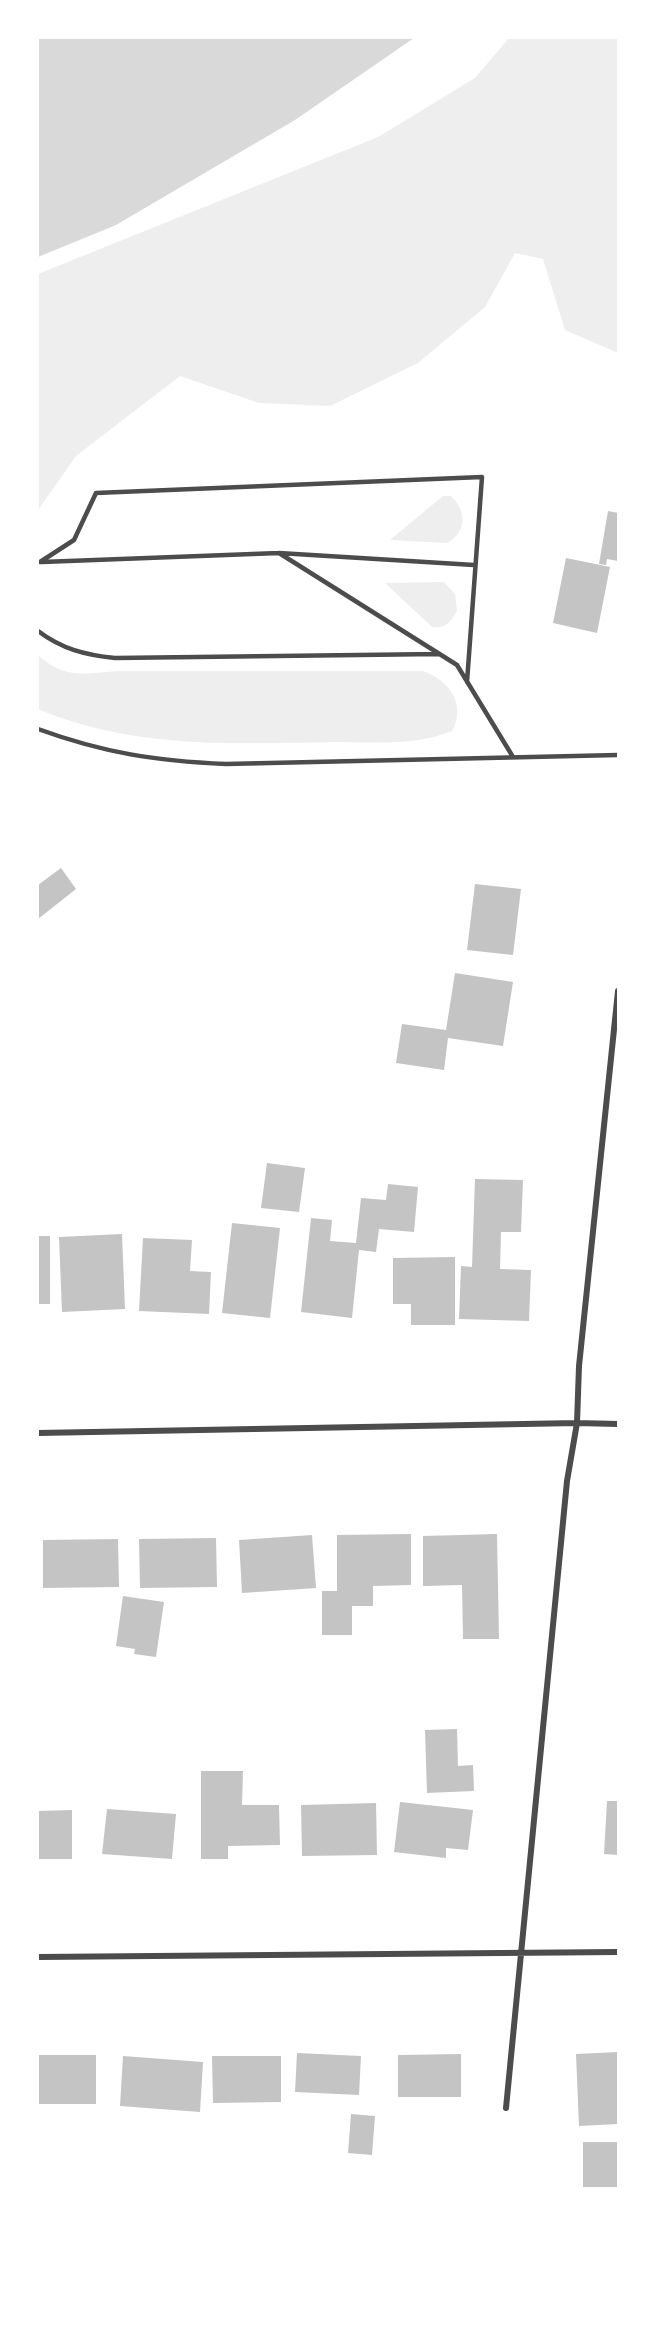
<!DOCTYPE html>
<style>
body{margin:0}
#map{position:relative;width:656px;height:2343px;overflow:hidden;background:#fff;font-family:Signika,sans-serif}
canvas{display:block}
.frame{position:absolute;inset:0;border:39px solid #fff;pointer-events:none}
</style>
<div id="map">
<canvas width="656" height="2343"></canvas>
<div class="frame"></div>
</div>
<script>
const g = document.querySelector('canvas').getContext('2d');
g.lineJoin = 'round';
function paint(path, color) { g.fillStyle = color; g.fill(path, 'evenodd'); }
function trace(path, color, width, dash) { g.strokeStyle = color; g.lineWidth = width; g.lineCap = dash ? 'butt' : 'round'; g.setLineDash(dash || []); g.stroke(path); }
paint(new Path2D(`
 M 509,38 L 618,38 L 618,353 L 565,330 L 543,259 L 515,253 L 485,307 L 418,363 L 330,406 L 259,403 L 180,376 L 76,456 L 38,510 L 38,274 L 378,137 L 475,78 Z
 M 443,496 L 451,496 C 467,511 467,532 447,543 L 390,540 Z
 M 444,582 L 455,594 L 457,611 C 451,622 445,629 432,627 L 385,583 Z
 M 38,655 C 65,679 82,674 117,671 L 423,671 C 449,680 467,705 452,731 C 415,746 373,742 334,742 C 234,744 132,749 38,709 Z`), '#eee');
paint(new Path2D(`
 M 38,38 L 414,38 L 295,120 L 116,225 L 38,257 Z`), '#d9d9d9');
paint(new Path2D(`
 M 608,511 L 618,513 L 618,561 L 607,559 L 606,565 L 599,564 Z
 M 566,558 L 610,567 L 597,633 L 553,623 Z
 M 61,868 L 76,889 L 38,919 L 38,885 Z
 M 475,884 L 521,889 L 513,955 L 467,950 Z
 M 455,973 L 513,982 L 503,1046 L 448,1038 L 444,1070 L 396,1063 L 402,1024 L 446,1030 Z
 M 267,1163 L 305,1168 L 299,1212 L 261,1208 Z
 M 475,1179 L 523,1180 L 521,1232 L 501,1232 L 500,1269 L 531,1270 L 529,1321 L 459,1319 L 461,1266 L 472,1267 Z
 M 388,1184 L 418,1187 L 414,1232 L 379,1229 L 376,1252 L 359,1250 L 352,1318 L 301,1312 L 311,1218 L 332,1220 L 330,1241 L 356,1243 L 361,1198 L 386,1200 Z
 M 232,1223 L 280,1228 L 270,1318 L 222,1313 Z
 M 122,1234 L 125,1309 L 62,1312 L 59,1237 Z
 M 38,1236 L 50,1236 L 50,1304 L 38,1304 Z
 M 143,1238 L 192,1240 L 190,1271 L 211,1272 L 209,1314 L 139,1311 Z
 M 455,1257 L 455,1325 L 411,1325 L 411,1304 L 393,1304 L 393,1258 Z
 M 411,1534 L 411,1585 L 373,1586 L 373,1606 L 352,1606 L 352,1635 L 322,1635 L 322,1591 L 337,1591 L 337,1535 Z
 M 497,1534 L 499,1639 L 463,1639 L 462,1585 L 423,1586 L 423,1536 Z
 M 312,1535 L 316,1588 L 242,1593 L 239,1540 Z
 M 216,1538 L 217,1587 L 140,1588 L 139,1539 Z
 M 118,1539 L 119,1587 L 43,1588 L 43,1540 Z
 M 123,1596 L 164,1602 L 156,1657 L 134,1654 L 135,1649 L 116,1646 Z
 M 457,1729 L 458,1766 L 473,1765 L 474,1791 L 427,1793 L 425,1730 Z
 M 201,1771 L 243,1771 L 242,1805 L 279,1805 L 280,1845 L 228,1846 L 228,1859 L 201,1859 Z
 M 607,1801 L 618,1801 L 618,1855 L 604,1854 Z
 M 400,1802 L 473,1810 L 468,1850 L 446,1848 L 446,1858 L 394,1852 Z
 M 376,1803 L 377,1855 L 302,1856 L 301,1805 Z
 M 107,1809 L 176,1814 L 172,1859 L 102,1854 Z
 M 72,1810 L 72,1859 L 38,1859 L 38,1811 Z
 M 618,2052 L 618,2124 L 579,2126 L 576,2054 Z
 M 297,2053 L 361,2056 L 359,2095 L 295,2092 Z
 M 461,2054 L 461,2097 L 398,2097 L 398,2055 Z
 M 38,2055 L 96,2055 L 96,2104 L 38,2104 Z
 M 123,2056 L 203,2062 L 200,2112 L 120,2106 Z
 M 212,2056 L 281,2056 L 281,2102 L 213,2103 Z
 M 351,2114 L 375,2116 L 372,2155 L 348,2153 Z
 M 583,2142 L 618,2142 L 618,2187 L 583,2187 Z`), '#c4c4c4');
trace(new Path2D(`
 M 279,553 L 474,565
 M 40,562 L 74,540 L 96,493 L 482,477 L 467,682
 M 42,562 L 279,553 L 457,665 L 513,757
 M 38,631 C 62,649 85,655 115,658 L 439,654
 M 38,729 C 104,753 156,761 226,764 L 618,755`), '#4c4c4c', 4.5);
trace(new Path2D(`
 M 38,1433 L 577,1423 L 618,1424
 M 38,1957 L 618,1952
 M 506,2108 L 567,1481 L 577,1423 L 579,1366 L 618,991`), '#4c4c4c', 6);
</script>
